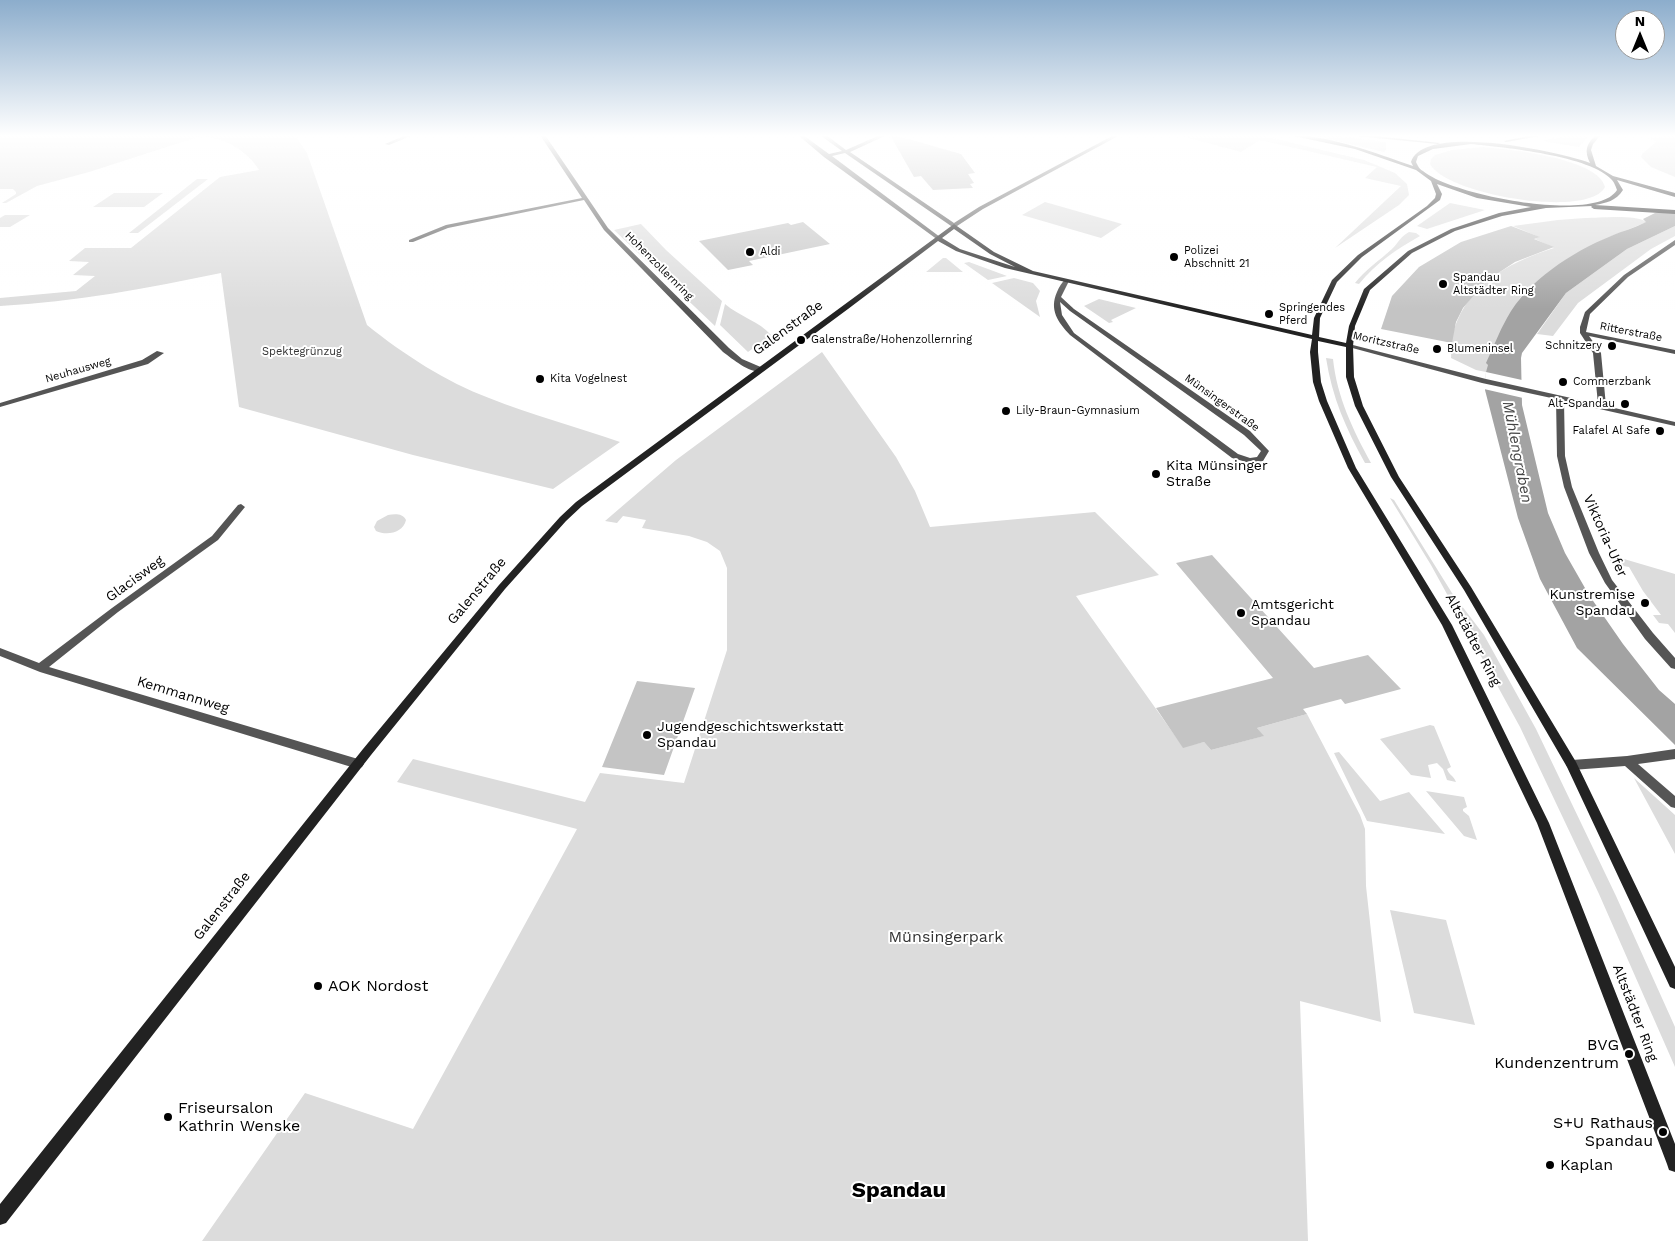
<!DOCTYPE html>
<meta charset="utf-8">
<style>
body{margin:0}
#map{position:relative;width:1675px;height:1241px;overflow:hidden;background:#fff;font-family:"Work Sans",sans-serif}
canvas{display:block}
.north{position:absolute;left:1615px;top:10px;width:50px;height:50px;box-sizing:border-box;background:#fff;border:1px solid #999;border-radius:50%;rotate:0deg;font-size:14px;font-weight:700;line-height:20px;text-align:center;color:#000}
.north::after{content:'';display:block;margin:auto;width:18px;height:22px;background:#000;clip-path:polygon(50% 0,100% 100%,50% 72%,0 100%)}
</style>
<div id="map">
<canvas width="1675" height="1241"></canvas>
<div class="north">N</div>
</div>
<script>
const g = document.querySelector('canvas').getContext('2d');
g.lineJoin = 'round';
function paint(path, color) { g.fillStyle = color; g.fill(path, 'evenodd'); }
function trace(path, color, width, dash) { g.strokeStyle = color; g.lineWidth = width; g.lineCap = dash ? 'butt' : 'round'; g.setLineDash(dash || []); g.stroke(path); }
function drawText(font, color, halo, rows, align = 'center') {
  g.font = font + ' "Work Sans",sans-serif'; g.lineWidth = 4; g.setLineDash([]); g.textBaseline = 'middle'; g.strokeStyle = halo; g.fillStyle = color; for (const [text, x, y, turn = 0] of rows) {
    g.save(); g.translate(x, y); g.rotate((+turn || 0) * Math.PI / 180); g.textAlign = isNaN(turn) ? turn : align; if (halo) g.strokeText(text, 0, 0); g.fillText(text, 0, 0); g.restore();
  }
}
paint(new Path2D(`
 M 0,135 L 295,135 L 307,153 L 367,325 C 403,354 446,382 489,398 C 532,415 577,427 620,442 L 553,489 L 413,455 L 239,407 L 221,273 C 148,288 75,302 0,306 L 0,298 L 76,291 L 95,276 L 73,275 L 89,262 L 69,261 L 85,248 L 131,248 L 220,177 L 259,170 C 247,150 223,137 201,136 L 89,172 L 37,186 L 6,203 L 2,203 L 16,194 L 16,192 L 13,189 L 0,189 Z
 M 1178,135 L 1259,135 L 1364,160 L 1395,173 L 1407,184 L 1409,195 L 1399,205 L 1335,248 L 1401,186 L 1365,178 L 1377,167 L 1260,140 L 1241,152 Z
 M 1312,135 L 1329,135 L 1386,142 L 1386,150 L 1384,152 Z
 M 1571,135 L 1589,135 L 1579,147 L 1542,141 Z
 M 1663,135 L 1675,135 L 1675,177 L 1651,167 L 1641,157 L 1642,154 L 1657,141 L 1648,138 L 1650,137 L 1659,138 Z
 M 1482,147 C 1507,149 1599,158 1605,187 C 1589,219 1447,195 1430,164 L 1431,159 L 1435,155 L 1452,150 Z
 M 197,179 L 208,179 L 138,233 L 129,233 Z
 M 114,193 L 163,193 L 144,207 L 93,207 Z
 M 1045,202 L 1122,224 L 1101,238 L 1022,215 Z
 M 1450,203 L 1485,210 L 1427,229 L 1417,226 Z
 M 5,215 L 30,215 L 10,227 L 0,227 L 0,218 Z
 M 1585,218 C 1600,218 1635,214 1647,222 L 1609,237 L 1578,253 L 1542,278 L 1520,298 L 1486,372 L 1476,370 L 1451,358 C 1452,353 1449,348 1451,341 C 1463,286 1505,264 1554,248 L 1535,239 L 1539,237 L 1513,226 L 1558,220 Z
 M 641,224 L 666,250 L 722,301 L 715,326 L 614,230 Z
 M 1675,226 L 1675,236 L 1651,249 L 1578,303 L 1553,336 L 1537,334 L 1566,293 L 1627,249 Z
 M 1409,232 L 1416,233 L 1420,236 C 1397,249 1376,263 1359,284 L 1355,283 C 1366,269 1379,261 1392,249 C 1398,243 1401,236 1409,232 Z
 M 943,258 L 946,258 L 963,272 L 926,272 Z
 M 969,262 L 1007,276 L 988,280 L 964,263 Z
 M 1014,278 L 1033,283 L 1040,291 L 1036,301 L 1040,317 L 992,283 Z
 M 1099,299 L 1136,308 L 1111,320 L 1113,322 L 1109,323 L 1084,306 Z
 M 725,304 C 740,317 759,321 771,335 L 748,352 L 720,325 Z
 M 822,352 L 896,457 L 915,491 L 930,527 L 1095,512 L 1159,575 L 1076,596 L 1183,747 L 1204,742 L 1211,750 L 1263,736 L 1257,728 L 1307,714 L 1360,815 L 1365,829 L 1366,886 L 1381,1022 L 1300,1001 L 1308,1241 L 202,1241 L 305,1093 L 413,1129 L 577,829 L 397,782 L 413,759 L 585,802 L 600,773 L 684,783 L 727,650 L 727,568 L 720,551 L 707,542 L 689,536 L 642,528 L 646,520 L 623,516 L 617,523 L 605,521 L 676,460 Z
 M 1326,358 L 1333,359 C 1337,397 1353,430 1371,463 L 1365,463 C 1346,429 1332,397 1326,358 Z
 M 1390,498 L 1394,500 L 1452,593 L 1484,635 L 1536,729 L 1616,896 L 1675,1027 L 1675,1067 L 1599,894 L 1520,727 L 1431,565 Z
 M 388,515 C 394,514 403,513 406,520 C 403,533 387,536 376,531 L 374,527 L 377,521 Z
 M 1607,554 L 1675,574 L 1675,633 L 1668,624 L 1659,623 L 1653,615 L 1661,615 L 1643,591 L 1629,567 L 1612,564 Z
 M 1430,725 L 1434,726 L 1451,767 L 1447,769 C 1449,775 1454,776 1456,782 L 1447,780 L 1443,769 L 1437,763 L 1428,765 L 1431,778 L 1411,775 L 1380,739 Z
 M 1339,752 L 1380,801 L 1409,792 L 1445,834 L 1367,821 L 1334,753 Z
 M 1634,778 L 1675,815 L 1675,854 Z
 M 1426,791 L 1464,797 L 1467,807 L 1463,809 L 1463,811 L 1469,816 L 1477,840 L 1464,836 Z
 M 1390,910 L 1446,920 L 1475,1025 L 1414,1013 Z`), '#dcdcdc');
paint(new Path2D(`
 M 1675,210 L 1675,226 L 1627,249 L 1566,293 L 1522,353 L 1521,358 L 1522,405 L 1548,513 L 1565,553 L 1589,595 L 1623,644 L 1659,690 L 1675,704 L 1675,745 L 1577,648 L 1540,579 L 1518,518 L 1485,390 L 1486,372 L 1488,365 L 1486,363 C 1493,348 1499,332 1507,318 C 1527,281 1572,252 1611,236 C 1622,231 1635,228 1646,222 L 1643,219 L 1655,213 Z`), '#a3a3a3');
paint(new Path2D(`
 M 1486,372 L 1522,380 L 1523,398 L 1484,389 Z`), '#fff');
paint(new Path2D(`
 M 890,135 L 912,140 L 961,154 L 975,173 L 968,174 L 974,183 L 970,184 L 973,188 L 933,190 L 921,176 L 914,177 Z
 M 803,222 L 830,244 L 749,261 L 753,265 L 728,270 L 699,241 L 788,223 L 791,225 Z
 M 1511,226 L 1540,237 L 1534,239 L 1554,247 L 1515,262 L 1486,281 L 1463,308 L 1456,322 L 1452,343 L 1381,329 L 1392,296 L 1419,267 L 1461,242 Z
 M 1212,555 L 1314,668 L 1368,655 L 1401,689 L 1345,704 L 1341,699 L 1303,709 L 1307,714 L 1257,728 L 1264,736 L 1211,750 L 1204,742 L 1183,748 L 1156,708 L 1273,678 L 1176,563 Z
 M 637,681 L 695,688 L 664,775 L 602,767 Z`), '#c4c4c4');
paint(new Path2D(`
 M 406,135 L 413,135 L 389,145 L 385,144 Z
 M 540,135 L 545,135 L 608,228 L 729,348 L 742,359 L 763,368 L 763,372 C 749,373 734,360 723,352 L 604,230 L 584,200 L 448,228 L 413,242 L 409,242 L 409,240 L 446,225 L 582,198 Z
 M 798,135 L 803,135 L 829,154 L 842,151 L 820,135 L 826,135 L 846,150 L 880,135 L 887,135 L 850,152 L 954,223 L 979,207 L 1114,135 L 1120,135 L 983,209 L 954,228 L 845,153 L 832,156 L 940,237 L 941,238 L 938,240 L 824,157 Z
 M 1675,240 L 1675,245 L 1628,277 L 1590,314 L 1586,332 L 1675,350 L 1675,354 L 1589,336 L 1601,353 L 1606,406 L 1675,422 L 1675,426 L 1564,401 L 1565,456 L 1572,487 L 1599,553 L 1612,580 L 1653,633 L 1675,658 L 1675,669 L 1671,668 L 1645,639 L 1605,583 L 1589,553 L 1564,487 L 1557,456 L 1556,399 L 1482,383 L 1345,346 L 1349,344 L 1486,379 L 1598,404 L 1593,353 L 1580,333 L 1580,327 L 1585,312 L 1624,275 Z
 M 1066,279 L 1069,281 L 1061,297 L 1074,309 L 1250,431 L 1269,451 L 1263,461 L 1250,463 L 1232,458 L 1070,335 C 1058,322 1049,310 1057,292 C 1059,287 1062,282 1066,279 ZM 1060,302 L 1070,311 L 1244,435 L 1261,451 L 1257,457 L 1250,458 L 1238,454 L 1074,333 L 1062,315 Z
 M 157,351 L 164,353 L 148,364 L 0,407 L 0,403 L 142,360 Z
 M 241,504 L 245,507 L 218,540 L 118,612 L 49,667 L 358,759 L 362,761 L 364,764 L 362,767 L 358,769 L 40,672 L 0,656 L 0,648 L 39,663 L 112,608 L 212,536 L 238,505 Z
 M 1675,749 L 1675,759 L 1638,764 L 1675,796 L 1675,808 L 1671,807 L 1625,766 L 1572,770 L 1568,768 L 1566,765 L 1568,762 L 1572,760 L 1627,756 Z`), '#555');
paint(new Path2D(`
 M 1289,135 C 1330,135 1375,153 1413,166 L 1411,162 C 1424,122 1561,152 1590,163 C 1584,151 1586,144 1596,135 L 1601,135 L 1593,144 L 1591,150 L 1596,166 L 1613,176 L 1675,193 L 1675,197 L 1617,180 L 1623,190 C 1616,201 1606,203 1595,205 L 1675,210 L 1675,214 L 1594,209 L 1591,207 L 1592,206 L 1546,208 L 1502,216 L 1455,231 L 1412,253 L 1370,290 L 1355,326 L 1353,346 L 1354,377 L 1363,406 L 1399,477 L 1471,587 L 1576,762 L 1675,967 L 1675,989 L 1670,987 L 1567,767 L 1464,590 L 1391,477 L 1355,406 L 1346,377 L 1346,347 L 1318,341 L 1318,352 L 1321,382 L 1327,401 L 1356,468 L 1452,625 L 1549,823 L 1675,1144 L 1675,1172 L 1669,1170 L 1667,1164 L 1537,823 L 1442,625 L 1348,468 L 1319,401 L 1313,382 L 1310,352 L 1312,339 L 1005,268 L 956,251 L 938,241 L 848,309 L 582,506 L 566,521 L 505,589 L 371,755 L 6,1223 L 0,1225 L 0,1204 L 363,749 L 499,585 L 560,517 L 576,502 L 954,224 L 994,252 L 1033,271 L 1312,335 L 1314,318 L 1332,280 L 1358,255 L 1427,206 L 1435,198 L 1436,194 L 1431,181 L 1416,170 L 1355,149 ZM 1471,144 C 1503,147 1592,156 1612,180 C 1614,182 1616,187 1617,190 C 1596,224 1451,195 1423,171 C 1419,169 1418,166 1416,162 L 1418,156 L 1433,149 ZM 1437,184 L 1477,198 L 1531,207 L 1499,213 L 1451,229 L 1408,251 L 1364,289 L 1349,326 L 1346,343 L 1319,337 L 1320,318 L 1337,282 L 1362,257 L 1440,200 L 1442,194 ZM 954,229 L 990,254 L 1015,267 L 960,249 L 942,238 Z
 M 1345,135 L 1366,135 L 1440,143 L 1438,144 Z
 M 1533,135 L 1546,135 L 1506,142 L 1504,141 Z`), '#222');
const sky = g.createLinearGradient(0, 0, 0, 309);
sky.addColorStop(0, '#8cadcc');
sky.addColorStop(0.44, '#fff');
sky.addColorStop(1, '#ffffff00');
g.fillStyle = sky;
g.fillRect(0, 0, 1675, 309);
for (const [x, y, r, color] of [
 [750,252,5,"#000"],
 [1174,257,5,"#000"],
 [1443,284,5,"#000"],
 [1269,314,5,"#000"],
 [801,340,5,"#000"],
 [1612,346,5,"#000"],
 [1437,349,5,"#000"],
 [540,379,5,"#000"],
 [1563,382,5,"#000"],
 [1625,404,5,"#000"],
 [1006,411,5,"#000"],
 [1660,431,5,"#000"],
 [1156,474,5,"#000"],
 [1645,603,5,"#000"],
 [1241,613,5,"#000"],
 [647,735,5,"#000"],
 [318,986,5,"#000"],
 [1629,1054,5,"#000"],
 [168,1117,5,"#000"],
 [1663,1132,5,"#000"],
 [1550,1165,5,"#000"]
]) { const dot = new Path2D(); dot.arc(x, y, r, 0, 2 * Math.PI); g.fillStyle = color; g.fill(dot); trace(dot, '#fff', 2); }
drawText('11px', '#000', '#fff', [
 ["Polizei",1184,251],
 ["Abschnitt 21",1184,264],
 ["Aldi",760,252],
 ["Spandau",1453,278],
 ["Altstädter Ring",1453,291],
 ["Springendes",1279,308],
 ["Pferd",1279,321],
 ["Galenstraße/Hohenzollernring",811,340],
 ["Schnitzery",1602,346,"right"],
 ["Blumeninsel",1447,349],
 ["Kita Vogelnest",550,379],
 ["Commerzbank",1573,382],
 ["Alt-Spandau",1615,404,"right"],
 ["Lily-Braun-Gymnasium",1016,411],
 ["Falafel Al Safe",1650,431,"right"]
], 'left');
drawText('11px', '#000', '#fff', [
 ["Hohenzollernring",659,266,45],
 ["Ritterstraße",1631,332,11],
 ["Moritzstraße",1386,343,13],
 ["Neuhausweg",78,370,-16],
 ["Münsingerstraße",1222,403,36]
]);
drawText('11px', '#333', '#fff', [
 ["Spektegrünzug",302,352]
]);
drawText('14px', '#000', '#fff', [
 ["Galenstraße",788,328,-36],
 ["Viktoria-Ufer",1605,536,66],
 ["Glacisweg",135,579,-36],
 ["Galenstraße",477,591,-50],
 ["Altstädter Ring",1473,640,62],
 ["Kemmannweg",183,695,17],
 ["Galenstraße",222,906,-52],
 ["Altstädter Ring",1635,1013,69]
]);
drawText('14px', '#000', '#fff', [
 ["Kita Münsinger",1166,466],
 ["Straße",1166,482],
 ["Kunstremise",1635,595,"right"],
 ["Spandau",1635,611,"right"],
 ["Amtsgericht",1251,605],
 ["Spandau",1251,621],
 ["Jugendgeschichtswerkstatt",657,727],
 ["Spandau",657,743]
], 'left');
drawText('italic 15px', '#444', '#fff', [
 ["Mühlengraben",1517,452,79]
]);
drawText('16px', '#333', '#fff', [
 ["Münsingerpark",946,937]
]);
drawText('16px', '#000', '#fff', [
 ["AOK Nordost",328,986],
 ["BVG",1619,1045,"right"],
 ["Kundenzentrum",1619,1063,"right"],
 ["Friseursalon",178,1108],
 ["Kathrin Wenske",178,1126],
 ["S+U Rathaus",1653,1123,"right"],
 ["Spandau",1653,1141,"right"],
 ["Kaplan",1560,1165]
], 'left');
drawText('bold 22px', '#000', '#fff', [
 ["Spandau",899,1191]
]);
</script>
